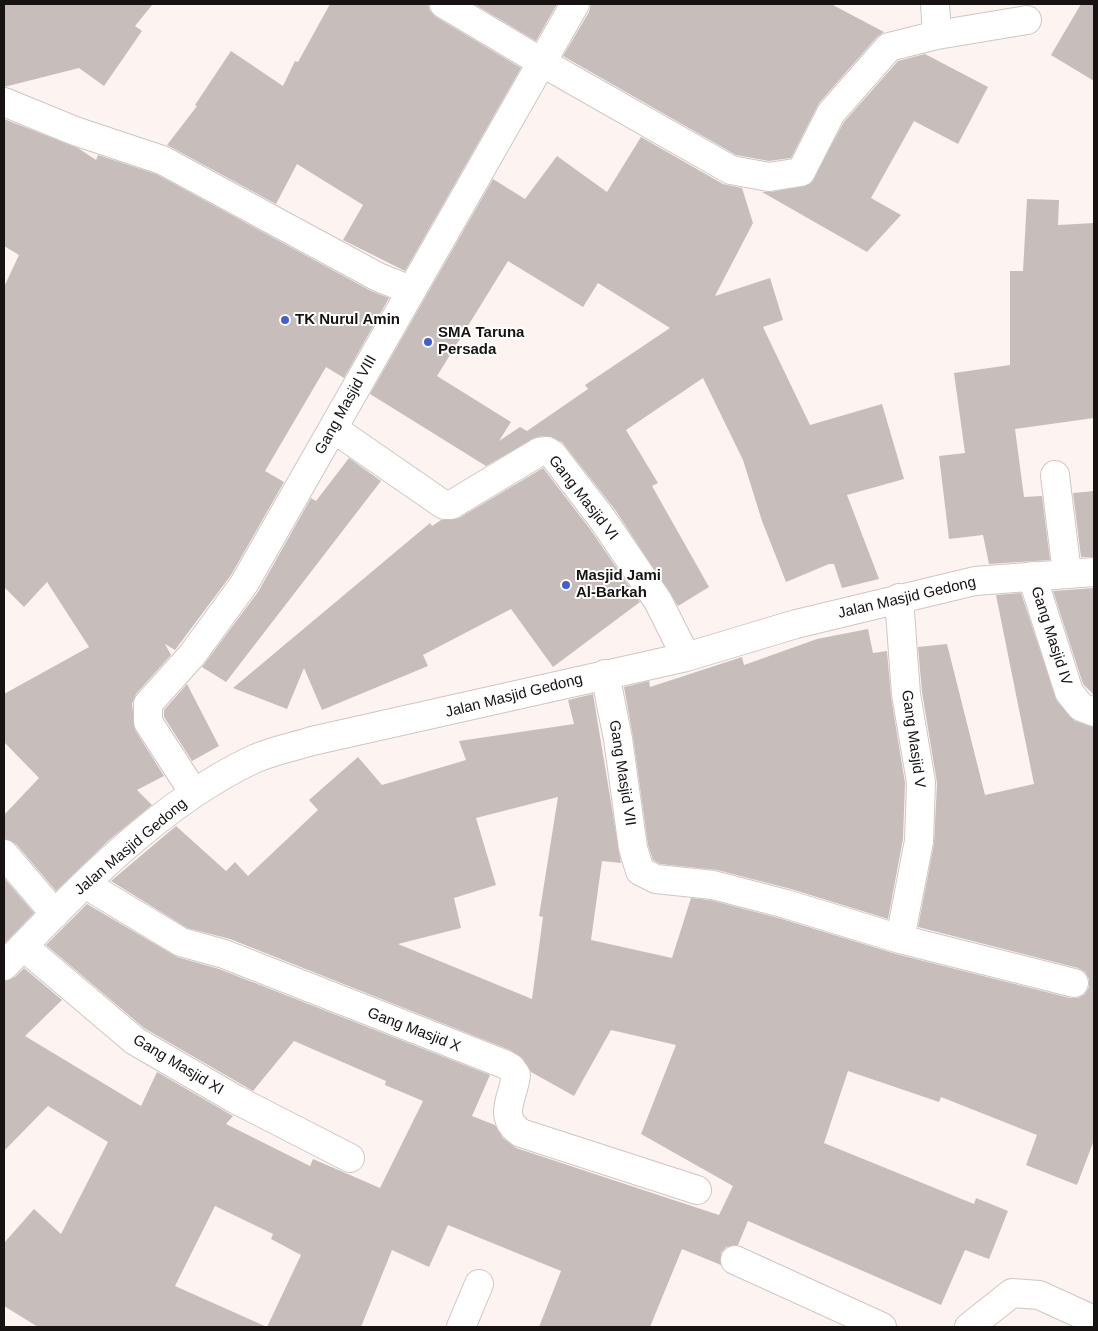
<!DOCTYPE html>
<style>
body{margin:0}
#map{position:relative;width:1098px;height:1331px;overflow:hidden;background:#fdf4f1;font-family:Helvetica,sans-serif}
canvas{display:block}
.frame{position:absolute;inset:0;border:5px solid #161312;pointer-events:none}
</style>
<div id="map">
<canvas width="1098" height="1331"></canvas>
<div class="frame"></div>
</div>
<script>
const g = document.querySelector('canvas').getContext('2d');
g.lineJoin = 'round';
function paint(path, color) { g.fillStyle = color; g.fill(path, 'evenodd'); }
function trace(path, color, width, dash) { g.strokeStyle = color; g.lineWidth = width; g.lineCap = dash ? 'butt' : 'round'; g.setLineDash(dash || []); g.stroke(path); }
function drawText(font, color, halo, rows, align = 'center') {
  g.font = font + ' Helvetica,sans-serif'; g.lineWidth = 4; g.setLineDash([]); g.textBaseline = 'middle'; g.strokeStyle = halo; g.fillStyle = color; for (const [text, x, y, turn = 0] of rows) {
    g.save(); g.translate(x, y); g.rotate((+turn || 0) * Math.PI / 180); g.textAlign = isNaN(turn) ? turn : align; if (halo) g.strokeText(text, 0, 0); g.fillText(text, 0, 0); g.restore();
  }
}
paint(new Path2D(`
 M 4,4 L 153,4 L 135,26 L 142,31 L 104,86 L 79,68 L 4,87 Z
 M 330,4 L 428,4 L 430,11 L 436,17 L 521,68 L 405,271 L 343,240 L 363,205 L 297,164 L 276,204 L 167,145 L 197,106 L 195,105 L 231,51 L 283,86 L 295,61 L 298,62 Z
 M 474,4 L 557,4 L 536,41 Z
 M 591,4 L 831,4 L 884,32 L 877,37 L 819,103 L 791,158 L 769,161 L 736,155 L 563,56 L 589,12 Z
 M 1081,4 L 1094,4 L 1094,81 L 1051,55 Z
 M 925,54 L 988,87 L 958,144 L 914,121 L 871,198 L 901,215 L 867,252 L 762,192 L 771,192 L 810,184 L 844,122 L 898,61 Z
 M 4,119 L 78,148 L 96,160 L 98,155 L 156,174 L 371,291 L 389,298 L 344,378 L 326,367 L 265,471 L 284,482 L 231,575 L 175,650 L 165,644 L 171,655 L 136,694 L 132,704 L 135,730 L 164,776 L 137,790 L 152,805 L 109,840 L 56,891 L 16,844 L 4,839 L 4,815 L 39,778 L 4,742 L 4,694 L 89,647 L 47,582 L 24,607 L 4,587 L 4,287 L 19,255 L 4,246 Z
 M 641,137 L 723,184 L 742,188 L 753,223 L 715,296 L 770,278 L 783,320 L 763,327 L 810,425 L 882,404 L 904,479 L 847,495 L 879,579 L 842,588 L 834,564 L 829,564 L 786,582 L 762,521 L 743,460 L 703,378 L 626,430 L 658,483 L 652,486 L 709,587 L 678,606 L 616,511 L 562,442 L 546,436 L 537,437 L 486,466 L 370,394 L 493,179 L 525,199 L 557,156 L 607,192 ZM 508,261 L 583,307 L 598,283 L 670,328 L 585,385 L 588,389 L 527,431 L 520,427 L 499,441 L 511,422 L 437,376 Z
 M 1027,199 L 1059,200 L 1058,225 L 1094,223 L 1094,418 L 1015,429 L 1024,497 L 1042,496 L 1050,560 L 989,564 L 983,535 L 949,539 L 939,456 L 965,453 L 954,373 L 1010,365 L 1010,271 L 1023,271 Z
 M 349,458 L 381,481 L 226,682 L 202,667 L 258,592 L 311,498 L 316,501 Z
 M 543,468 L 590,529 L 640,602 L 553,667 L 511,609 L 423,655 L 428,666 L 322,710 L 304,668 L 287,709 L 233,688 L 430,523 L 432,526 L 441,520 L 459,518 Z
 M 1094,491 L 1094,557 L 1081,557 L 1073,493 Z
 M 1094,588 L 1094,695 L 1083,684 L 1053,591 Z
 M 1021,593 L 1057,701 L 1075,721 L 1094,727 L 1094,1140 L 1077,1185 L 1026,1165 L 1037,1135 L 941,1097 L 939,1102 L 848,1071 L 824,1143 L 974,1204 L 976,1198 L 1008,1211 L 989,1259 L 965,1250 L 941,1305 L 748,1221 L 738,1245 L 726,1247 L 721,1253 L 721,1265 L 682,1249 L 650,1327 L 539,1327 L 561,1271 L 448,1225 L 429,1267 L 392,1250 L 361,1327 L 38,1327 L 4,1306 L 4,1243 L 34,1209 L 61,1234 L 108,1142 L 48,1106 L 4,1151 L 4,981 L 15,977 L 24,968 L 62,1000 L 25,1036 L 141,1106 L 157,1072 L 233,1116 L 226,1124 L 310,1166 L 313,1159 L 380,1188 L 423,1101 L 385,1085 L 386,1081 L 294,1041 L 253,1091 L 144,1028 L 46,945 L 87,904 L 177,957 L 219,969 L 490,1075 L 472,1116 L 495,1125 L 503,1138 L 516,1148 L 719,1215 L 733,1186 L 641,1134 L 676,1045 L 611,1030 L 574,1096 L 531,1072 L 523,1059 L 510,1050 L 230,939 L 187,928 L 111,881 L 176,826 L 226,871 L 235,862 L 248,876 L 318,810 L 309,800 L 358,757 L 382,785 L 466,760 L 459,741 L 574,724 L 568,700 L 593,694 L 621,863 L 602,861 L 591,940 L 672,958 L 691,898 L 710,900 L 782,919 L 896,954 L 1070,998 L 1078,998 L 1085,994 L 1089,987 L 1089,979 L 1085,972 L 1078,968 L 918,927 L 934,844 L 937,783 L 922,692 L 918,647 L 947,644 L 985,795 L 1034,784 L 996,595 ZM 558,797 L 539,916 L 543,917 L 532,999 L 398,944 L 461,928 L 454,898 L 496,885 L 476,818 ZM 215,1206 L 273,1234 L 271,1239 L 301,1255 L 267,1327 L 175,1286 Z
 M 868,629 L 873,653 L 887,651 L 891,697 L 905,783 L 903,839 L 888,919 L 791,889 L 717,870 L 660,864 L 653,860 L 648,845 L 633,737 L 624,687 L 649,681 L 650,687 L 742,657 L 744,665 L 817,639 Z
 M 187,684 L 219,746 L 192,761 L 164,717 L 164,710 Z
 M 4,878 L 34,913 L 4,944 Z`), '#c7bebb');
const minor = new Path2D(`
 M 444,4 L 543,63 L 731,170 L 769,177 L 801,172 L 831,113 L 889,47 L 937,35
 M 935,4 L 937,35 L 1027,20
 M 4,102 L 75,131 L 162,160 L 378,277 L 410,290
 M 334,429 L 444,505 L 451,505 L 539,452 L 547,451 L 553,455 L 603,520 L 658,601 L 686,657
 M 1055,475 L 1067,573
 M 1032,576 L 1069,692 L 1081,707 L 1094,712
 M 899,598 L 906,694 L 921,782 L 919,841 L 900,939
 M 605,674 L 618,739 L 633,848 L 640,871 L 656,879 L 713,885 L 786,904 L 900,939 L 1074,983
 M 194,793 L 148,722 L 148,704 L 192,655 L 244,584 L 575,4
 M 4,854 L 55,914
 M 85,884 L 181,942 L 224,954 L 504,1064 L 511,1068 L 516,1075 C 513,1099 497,1116 521,1133 L 697,1190
 M 23,946 L 135,1041 L 235,1099 L 350,1158
 M 4,966 C 76,891 158,804 254,759 C 272,751 293,747 312,741 L 686,657 L 796,624 L 975,581 L 1094,572
 M 735,1260 L 882,1327
 M 461,1327 L 479,1284
 M 969,1327 L 1012,1293 L 1039,1295 L 1094,1320`);
trace(minor, '#cfc6c3', 30);
trace(minor, '#fff', 28);
for (const [x, y, r, color] of [
 [285,320,5,"#425fd2"],
 [428,342,5,"#425fd2"],
 [566,585,5,"#425fd2"]
]) { const dot = new Path2D(); dot.arc(x, y, r, 0, 2 * Math.PI); g.fillStyle = color; g.fill(dot); trace(dot, '#fff', 2); }
drawText('bold 15px', '#161312', '#fff', [
 ["TK Nurul Amin",295,320],
 ["SMA Taruna",438,333],
 ["Persada",438,350],
 ["Masjid Jami",576,576],
 ["Al-Barkah",576,593]
], 'left');
drawText('15px', '#161312', '#fff', [
 ["Gang Masjid VIII",346,405,-61],
 ["Gang Masjid VI",583,498,52],
 ["Jalan Masjid Gedong",907,598,-13],
 ["Gang Masjid IV",1051,636,72],
 ["Jalan Masjid Gedong",514,696,-14],
 ["Gang Masjid V",913,739,82],
 ["Gang Masjid VII",622,773,81],
 ["Jalan Masjid Gedong",131,847,-40],
 ["Gang Masjid X",414,1030,21],
 ["Gang Masjid XI",178,1065,31]
]);
</script>
